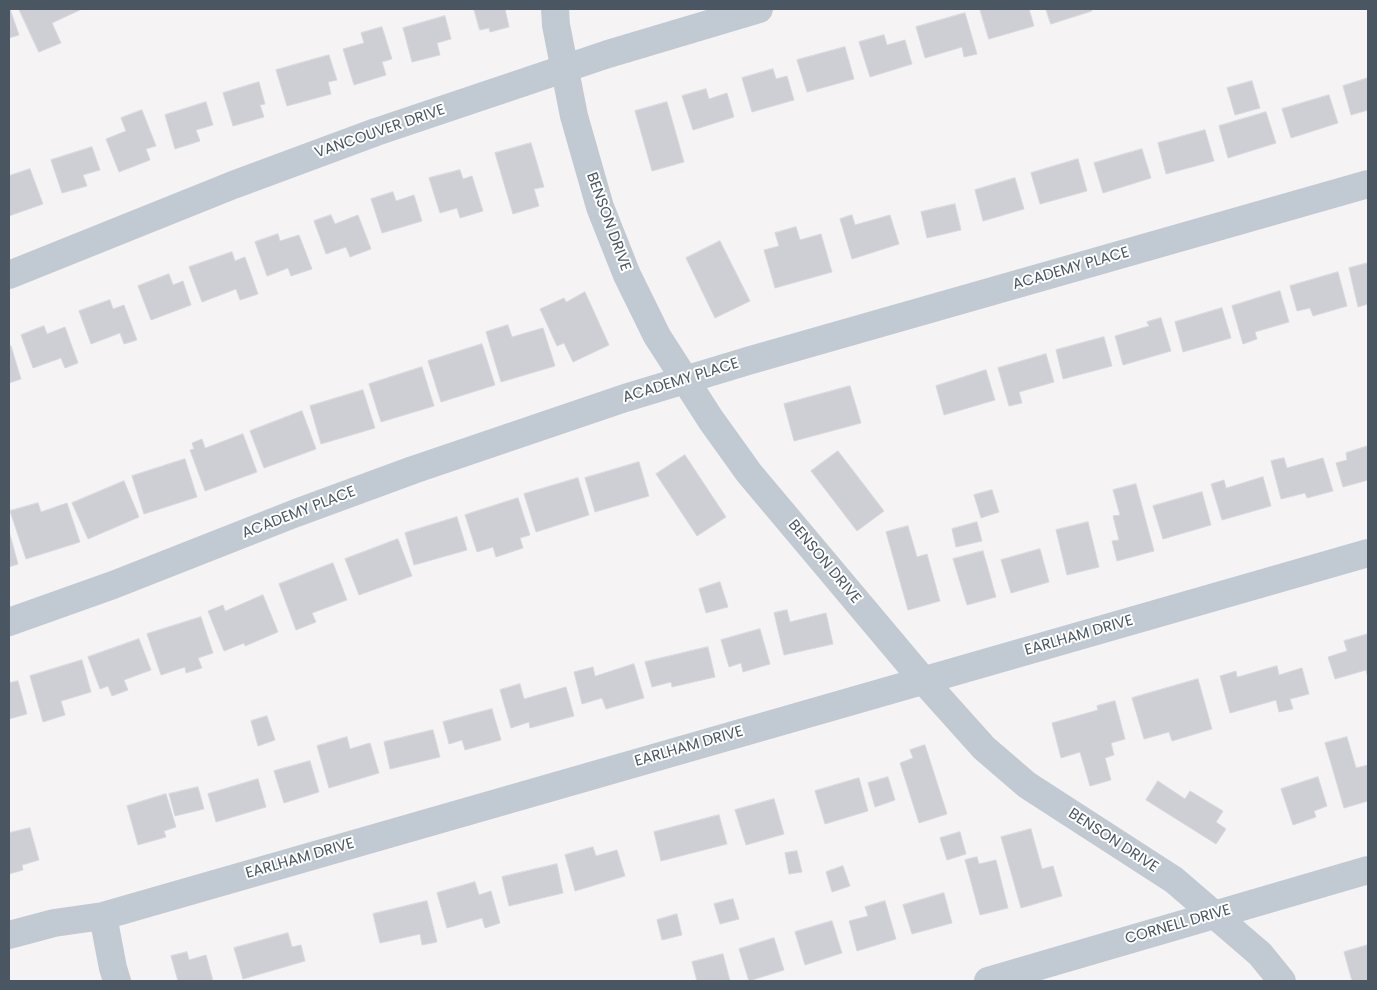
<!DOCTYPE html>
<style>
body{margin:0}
#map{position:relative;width:1377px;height:990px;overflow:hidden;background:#f5f3f3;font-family:Poppins,sans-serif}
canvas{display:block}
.frame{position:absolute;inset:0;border:10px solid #4a5661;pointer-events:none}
</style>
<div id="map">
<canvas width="1377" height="990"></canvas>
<div class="frame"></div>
</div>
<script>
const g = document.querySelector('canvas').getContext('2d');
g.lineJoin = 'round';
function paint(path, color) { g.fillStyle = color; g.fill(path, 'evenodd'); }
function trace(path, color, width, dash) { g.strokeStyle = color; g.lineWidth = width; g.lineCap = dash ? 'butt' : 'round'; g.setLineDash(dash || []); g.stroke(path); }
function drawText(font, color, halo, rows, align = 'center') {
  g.font = font + ' Poppins,sans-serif'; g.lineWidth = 4; g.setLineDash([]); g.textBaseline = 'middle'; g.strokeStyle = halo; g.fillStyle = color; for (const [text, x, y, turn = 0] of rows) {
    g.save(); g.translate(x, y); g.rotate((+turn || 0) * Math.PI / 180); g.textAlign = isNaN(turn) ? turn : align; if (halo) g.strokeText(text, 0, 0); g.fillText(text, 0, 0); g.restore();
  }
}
const building = new Path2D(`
 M 9,9 L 10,9 L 19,35 L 9,38 Z
 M 19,9 L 82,9 L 52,23 L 61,43 L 39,52 Z
 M 474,9 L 505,9 L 509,27 L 490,32 L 489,28 L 480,30 Z
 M 980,9 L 1029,9 L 1034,26 L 989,39 Z
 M 1046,9 L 1091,9 L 1092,11 L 1051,24 Z
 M 965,13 L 977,54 L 964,57 L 962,47 L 925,58 L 916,27 Z
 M 445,16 L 451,39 L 437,43 L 440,55 L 412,62 L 403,28 Z
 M 382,27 L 392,59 L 382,62 L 386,75 L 354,85 L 343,49 L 364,43 L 361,33 Z
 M 884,35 L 887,45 L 905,40 L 912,64 L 870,77 L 859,42 Z
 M 845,47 L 854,79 L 807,92 L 797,60 Z
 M 329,55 L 337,80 L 328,82 L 331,94 L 287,106 L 276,70 Z
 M 773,69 L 776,79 L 787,76 L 794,100 L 752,112 L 742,78 Z
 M 1368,78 L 1368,110 L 1351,115 L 1343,86 Z
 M 1252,81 L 1260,108 L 1235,115 L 1227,88 Z
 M 259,82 L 265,104 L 260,105 L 264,117 L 233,126 L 223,93 Z
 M 706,89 L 709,99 L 727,93 L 734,117 L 693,130 L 682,96 Z
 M 1329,95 L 1338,123 L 1291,138 L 1282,109 Z
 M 206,102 L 213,125 L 196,130 L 200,141 L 175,149 L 165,115 Z
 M 667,102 L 684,162 L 652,171 L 635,111 Z
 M 142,110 L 156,146 L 146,149 L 150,160 L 119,172 L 106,139 L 126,131 L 121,118 Z
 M 1266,112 L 1276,143 L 1228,158 L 1219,126 Z
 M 1205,130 L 1214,161 L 1166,174 L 1158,143 Z
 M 531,143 L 544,187 L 534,189 L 539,206 L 513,214 L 495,153 Z
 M 92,147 L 100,170 L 83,175 L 87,186 L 62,193 L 51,160 Z
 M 1142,149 L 1151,178 L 1103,193 L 1094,163 Z
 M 1078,159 L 1087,191 L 1040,204 L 1031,173 Z
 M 30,169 L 43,204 L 9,216 L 9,176 Z
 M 460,170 L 463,179 L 472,176 L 483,211 L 460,218 L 457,208 L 440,213 L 429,178 Z
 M 1015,178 L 1024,209 L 983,221 L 975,190 Z
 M 393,192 L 396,201 L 414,195 L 422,221 L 382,233 L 371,199 Z
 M 955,204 L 961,230 L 927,238 L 921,212 Z
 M 331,215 L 335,224 L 358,215 L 371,249 L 350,257 L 346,247 L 326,254 L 314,221 Z
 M 852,215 L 855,225 L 890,215 L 899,244 L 852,259 L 840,219 Z
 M 796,227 L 800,240 L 821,234 L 832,272 L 775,288 L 764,250 L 779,246 L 775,233 Z
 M 278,234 L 280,241 L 299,235 L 312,269 L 291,276 L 288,268 L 267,276 L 255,242 Z
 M 720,241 L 750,301 L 715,318 L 686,258 Z
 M 232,252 L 235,261 L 245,257 L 258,294 L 240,300 L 236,289 L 202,302 L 189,267 Z
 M 1368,263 L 1368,304 L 1358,307 L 1349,268 Z
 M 1338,272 L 1347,306 L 1313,316 L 1310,308 L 1297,311 L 1290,286 Z
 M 169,274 L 173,285 L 183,281 L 191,305 L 151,320 L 138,286 Z
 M 1280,291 L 1289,322 L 1255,332 L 1257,339 L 1243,344 L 1232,306 Z
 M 585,292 L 609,345 L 573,362 L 564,343 L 557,346 L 540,309 L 564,298 L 566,302 Z
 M 110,300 L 113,309 L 124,305 L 137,340 L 124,344 L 120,333 L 91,344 L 79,311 Z
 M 1222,308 L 1231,338 L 1183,352 L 1175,322 Z
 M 1161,318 L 1171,351 L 1123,365 L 1115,336 L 1149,326 L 1147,322 Z
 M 508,325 L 512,337 L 543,328 L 555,366 L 501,382 L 486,332 Z
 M 44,326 L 47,334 L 65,327 L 78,363 L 65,368 L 61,358 L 33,368 L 21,335 Z
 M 1104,337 L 1112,366 L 1063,379 L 1056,350 Z
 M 482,344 L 495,385 L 441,402 L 428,361 Z
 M 11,346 L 21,379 L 9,383 L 9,347 Z
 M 1046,354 L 1054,382 L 1019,392 L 1022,403 L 1009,406 L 998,368 Z
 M 422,367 L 434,406 L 381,422 L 369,384 Z
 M 986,370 L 995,400 L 944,415 L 936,386 Z
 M 850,386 L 861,423 L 794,441 L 784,404 Z
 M 363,390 L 375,428 L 321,444 L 310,406 Z
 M 302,411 L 316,449 L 264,468 L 250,431 Z
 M 243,434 L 257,472 L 205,491 L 190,450 L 194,449 L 192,443 L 202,439 L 205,448 Z
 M 1368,446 L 1368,480 L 1343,487 L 1336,463 L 1347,460 L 1346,453 Z
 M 838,451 L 884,511 L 857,531 L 811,471 Z
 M 685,455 L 726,517 L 697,536 L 656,474 Z
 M 1284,458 L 1287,468 L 1323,458 L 1333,491 L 1307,498 L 1305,493 L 1281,499 L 1271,461 Z
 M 185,459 L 197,497 L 144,514 L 132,476 Z
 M 639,462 L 649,496 L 595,512 L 585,478 Z
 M 1263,477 L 1271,506 L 1222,520 L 1211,484 L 1224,480 L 1226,488 Z
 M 578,478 L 589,515 L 536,532 L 524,494 Z
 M 124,481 L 139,517 L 88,539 L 72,503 Z
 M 1136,484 L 1154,551 L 1117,561 L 1112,541 L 1119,540 L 1113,516 L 1120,515 L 1113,490 Z
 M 992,490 L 999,512 L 981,518 L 974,495 Z
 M 1202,492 L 1211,525 L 1163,539 L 1153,506 Z
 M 518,498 L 530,535 L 520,538 L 523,548 L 496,557 L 493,547 L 477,552 L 465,515 Z
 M 38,503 L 41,512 L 67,503 L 80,542 L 26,559 L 10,511 Z
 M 457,517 L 467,550 L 414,565 L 405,533 Z
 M 977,522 L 982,541 L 956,547 L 952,529 Z
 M 1088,522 L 1099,567 L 1067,575 L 1056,530 Z
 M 908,526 L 917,557 L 927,554 L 940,601 L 908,610 L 886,532 Z
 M 9,531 L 18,564 L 9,567 Z
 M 398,539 L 412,576 L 359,595 L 345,559 Z
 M 1040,549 L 1049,582 L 1011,593 L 1001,560 Z
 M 983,551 L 996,597 L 967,605 L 953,559 Z
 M 333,563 L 347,600 L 312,613 L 316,622 L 296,630 L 279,584 Z
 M 720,582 L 728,607 L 706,613 L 699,589 Z
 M 263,595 L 278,632 L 245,646 L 244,643 L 224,651 L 208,611 L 223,605 L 225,611 Z
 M 787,610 L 790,622 L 826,613 L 833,644 L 784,655 L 774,613 Z
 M 201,617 L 213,653 L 198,658 L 202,668 L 186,673 L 185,667 L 161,675 L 147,634 Z
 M 760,629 L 770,664 L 743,672 L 741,663 L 729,667 L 721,640 Z
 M 1368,634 L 1368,678 L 1366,670 L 1335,679 L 1328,657 L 1347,651 L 1344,641 Z
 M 139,639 L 151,670 L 124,680 L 128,690 L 112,696 L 108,686 L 100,689 L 88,657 Z
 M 708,647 L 715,677 L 672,687 L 671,682 L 652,687 L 645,662 Z
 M 82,660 L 91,692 L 61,701 L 65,715 L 43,722 L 30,676 Z
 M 634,664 L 644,698 L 606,709 L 602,698 L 582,704 L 574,672 L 593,667 L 595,676 Z
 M 1277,666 L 1279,675 L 1302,668 L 1309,694 L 1290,699 L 1293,709 L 1279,712 L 1276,700 L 1230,713 L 1220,676 L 1236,671 L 1237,677 Z
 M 1198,679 L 1212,729 L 1172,741 L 1169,732 L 1144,739 L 1132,698 Z
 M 18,681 L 27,714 L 9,719 L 9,683 Z
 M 520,684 L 524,699 L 566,687 L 574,716 L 530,728 L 529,722 L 511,728 L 500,690 Z
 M 1115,701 L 1125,739 L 1111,743 L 1114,755 L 1105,758 L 1111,780 L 1090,786 L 1080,752 L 1061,758 L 1052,723 L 1098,710 L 1097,706 Z
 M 492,709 L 501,740 L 465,750 L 462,740 L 449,744 L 443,722 Z
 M 267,716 L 275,740 L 258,746 L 251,721 Z
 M 433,730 L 440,757 L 390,769 L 384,742 Z
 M 347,737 L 350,749 L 370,743 L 379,773 L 329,788 L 317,746 Z
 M 1347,737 L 1356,768 L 1368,765 L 1368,801 L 1344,808 L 1325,743 Z
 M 925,745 L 947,814 L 919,823 L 900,763 L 913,758 L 910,750 Z
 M 310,761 L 319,792 L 284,803 L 274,771 Z
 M 888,777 L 895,800 L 875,807 L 868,783 Z
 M 1318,777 L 1327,806 L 1314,811 L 1316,817 L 1293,825 L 1281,789 Z
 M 859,778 L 868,811 L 825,824 L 815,791 Z
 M 258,779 L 266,807 L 216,822 L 208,794 Z
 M 1158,781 L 1185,799 L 1190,791 L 1223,811 L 1216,822 L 1226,829 L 1216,844 L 1146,800 Z
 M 198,787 L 204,809 L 175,816 L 169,794 Z
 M 166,794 L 176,827 L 164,831 L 166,837 L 138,845 L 127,806 Z
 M 774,799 L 784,834 L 746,845 L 735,810 Z
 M 719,815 L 727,844 L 661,861 L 654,832 Z
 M 30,828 L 39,860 L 22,865 L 23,870 L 9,874 L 9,833 Z
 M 1031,829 L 1042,869 L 1053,866 L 1062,896 L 1021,908 L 1001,837 Z
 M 960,832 L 966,854 L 947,860 L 940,838 Z
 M 593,847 L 596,856 L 617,850 L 625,876 L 575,891 L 565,855 Z
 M 797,851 L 802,872 L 789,874 L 785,853 Z
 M 977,857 L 979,864 L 996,860 L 1008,908 L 980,915 L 965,860 Z
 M 557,864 L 563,893 L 509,906 L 502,877 Z
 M 843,866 L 850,886 L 832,892 L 826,872 Z
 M 475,882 L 479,895 L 491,891 L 500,923 L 485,928 L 482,918 L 447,928 L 437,893 Z
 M 944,893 L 952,923 L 912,934 L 903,905 Z
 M 733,899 L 739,919 L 720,924 L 714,904 Z
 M 427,901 L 437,942 L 422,945 L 420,934 L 380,943 L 373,914 Z
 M 885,901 L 896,939 L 857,951 L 849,921 L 868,916 L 865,907 Z
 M 677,914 L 682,935 L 662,940 L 657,920 Z
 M 832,921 L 842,953 L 805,965 L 795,932 Z
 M 288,933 L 292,947 L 301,945 L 305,961 L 243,979 L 234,948 Z
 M 774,938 L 784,970 L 749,981 L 739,949 Z
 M 1368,945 L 1368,981 L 1352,981 L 1344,952 Z
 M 187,952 L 189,960 L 206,955 L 213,981 L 178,981 L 171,956 Z
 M 723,954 L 730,981 L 697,981 L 692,962 Z`);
paint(building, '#cdcfd5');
trace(building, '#d7d9de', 1);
trace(new Path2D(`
 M 555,9 L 556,25 L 574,116 L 600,207 L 627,275 L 657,336 L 711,420 L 749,473 L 923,680 L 984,748 L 1027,785 L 1174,880 L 1260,954 L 1282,981
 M 9,275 L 233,185 L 376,132 L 608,54 L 759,9
 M 9,622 L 113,585 L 296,513 L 413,470 L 625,398 L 751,360 L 1368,184
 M 103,916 L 113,968 L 117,981
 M 9,935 L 54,923 L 103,916 L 1368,553`), '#c1cad2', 28);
trace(new Path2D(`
 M 988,981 L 1368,870`), '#c1cad2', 28);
drawText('15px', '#4a5661', '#fff', [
 ["VANCOUVER DRIVE",380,132,-19],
 ["BENSON DRIVE",608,222,70],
 ["ACADEMY PLACE",1071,269,-16],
 ["ACADEMY PLACE",681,381,-17],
 ["ACADEMY PLACE",299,513,-21],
 ["BENSON DRIVE",824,562,50],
 ["EARLHAM DRIVE",1079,636,-16],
 ["EARLHAM DRIVE",689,747,-16],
 ["BENSON DRIVE",1113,841,33],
 ["EARLHAM DRIVE",300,859,-16],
 ["CORNELL DRIVE",1178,925,-16]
]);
</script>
